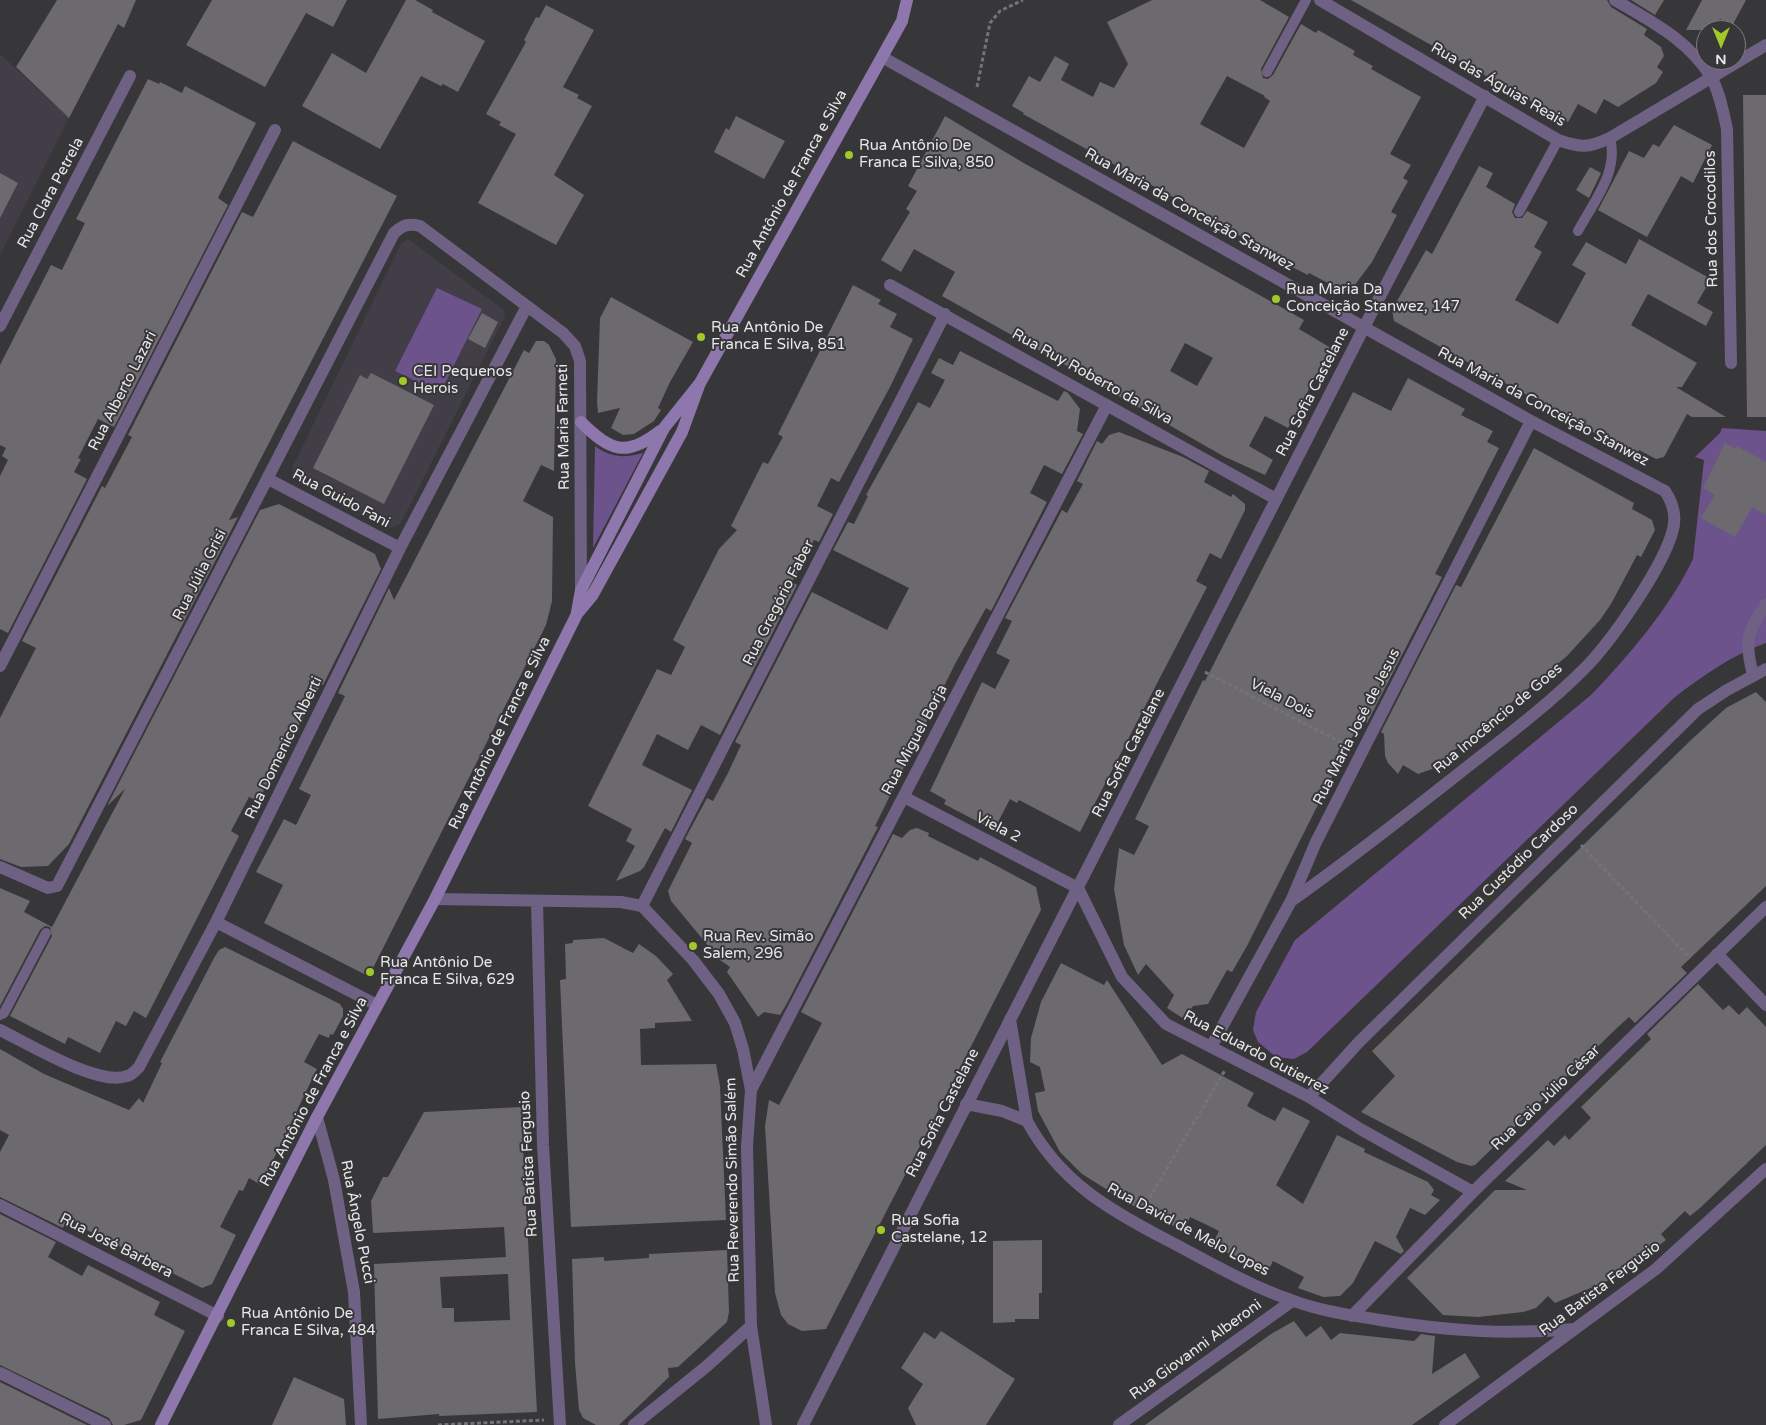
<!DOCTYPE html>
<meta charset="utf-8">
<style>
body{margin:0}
#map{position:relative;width:1766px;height:1425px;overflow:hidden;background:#373639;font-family:"Varela Round",sans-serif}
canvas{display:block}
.north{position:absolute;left:1696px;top:20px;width:50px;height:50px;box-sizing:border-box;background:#373639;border:1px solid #7e7d7f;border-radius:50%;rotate:180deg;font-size:14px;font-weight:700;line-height:20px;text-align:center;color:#e8e7e9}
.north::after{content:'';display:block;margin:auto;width:18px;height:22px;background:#a2c929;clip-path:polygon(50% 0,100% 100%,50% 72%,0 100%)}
</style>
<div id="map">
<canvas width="1766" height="1425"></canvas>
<div class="north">N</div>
</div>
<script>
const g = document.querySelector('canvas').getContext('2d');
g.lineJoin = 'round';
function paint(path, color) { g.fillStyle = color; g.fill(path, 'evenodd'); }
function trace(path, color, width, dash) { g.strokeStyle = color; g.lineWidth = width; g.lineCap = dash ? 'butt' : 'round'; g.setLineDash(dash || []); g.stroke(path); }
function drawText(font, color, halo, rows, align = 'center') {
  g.font = font + ' "Varela Round",sans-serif'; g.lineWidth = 4; g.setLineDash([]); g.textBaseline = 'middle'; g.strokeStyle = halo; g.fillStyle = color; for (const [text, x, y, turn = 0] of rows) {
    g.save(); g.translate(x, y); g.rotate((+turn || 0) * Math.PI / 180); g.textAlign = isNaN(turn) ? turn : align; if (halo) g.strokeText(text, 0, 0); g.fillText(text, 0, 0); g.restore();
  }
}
paint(new Path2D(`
 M 0,54 L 69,118 L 0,255 Z
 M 408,239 L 504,310 L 505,316 L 404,517 L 400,524 L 391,528 L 296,480 L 292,468 L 401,244 Z`), '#423e47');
paint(new Path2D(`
 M 437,288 L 482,309 L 440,393 L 395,371 Z
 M 1722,428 L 1766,431 L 1766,643 C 1732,655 1704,675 1675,697 L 1307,1052 L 1294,1059 L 1276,1057 L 1258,1042 L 1253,1030 L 1256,1012 L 1295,940 L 1591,695 C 1628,657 1671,606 1693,559 L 1704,460 L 1695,457 L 1720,433 Z
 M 595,446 C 611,458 625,458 643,453 L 593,548 Z`), '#6c538b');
paint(new Path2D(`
 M 57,0 L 136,0 L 124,28 L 118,24 L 69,118 L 16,67 Z
 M 212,0 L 347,0 L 333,27 L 306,13 L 265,87 L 186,45 Z
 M 406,0 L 415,0 L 433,10 L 432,12 L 485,41 L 458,92 L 443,84 L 441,86 L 421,76 L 380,149 L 302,106 L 332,53 L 366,73 Z
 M 1152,0 L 1260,0 L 1289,17 L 1261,69 L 1263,78 L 1268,79 L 1273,75 L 1301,24 L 1316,33 L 1318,30 L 1355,51 L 1353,55 L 1373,66 L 1371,69 L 1421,97 L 1390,154 L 1411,165 L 1403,178 L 1408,181 L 1391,212 L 1397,215 L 1372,262 L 1351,290 L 1345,292 L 1309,273 L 1308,275 L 1292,267 L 1200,212 L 1023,114 L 1024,113 L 1012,106 L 1029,76 L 1040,82 L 1055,56 L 1069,64 L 1061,80 L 1093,97 L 1100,82 L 1114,88 L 1128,64 L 1107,22 ZM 1227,76 L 1265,96 L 1264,97 L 1270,101 L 1244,148 L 1200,124 Z
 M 1351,0 L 1607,0 L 1611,7 L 1647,29 L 1644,35 L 1661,47 L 1664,56 L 1657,67 L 1663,72 L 1656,83 L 1618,107 L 1604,99 L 1596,114 L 1578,104 L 1568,122 Z
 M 1631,0 L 1664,0 L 1655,15 Z
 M 1702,0 L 1746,0 L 1732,26 L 1720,19 L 1713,30 L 1686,30 Z
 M 546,5 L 594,30 L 563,87 L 579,95 L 577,98 L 592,106 L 554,175 L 584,195 L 556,245 L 478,203 L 516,134 L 499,125 L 501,122 L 486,114 L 526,42 L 524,40 L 536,17 L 539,18 Z
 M 148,79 L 159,84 L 160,82 L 182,93 L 185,86 L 256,123 L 218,198 L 228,205 L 114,427 L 98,419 L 78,458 L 81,459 L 74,472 L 87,479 L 8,633 L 0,629 L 0,476 L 8,460 L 2,456 L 6,448 L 0,445 L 0,365 L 51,265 L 62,270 L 85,223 L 76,219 Z
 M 1743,95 L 1766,95 L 1766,417 L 1747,417 Z
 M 736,116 L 785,141 L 764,179 L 714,152 L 726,128 L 729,130 Z
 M 945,116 L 1022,162 L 1304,320 L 1299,329 L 1331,348 L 1288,428 L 1265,416 L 1249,446 L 1273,460 L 1265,475 L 1223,456 L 1075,371 L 1076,369 L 1067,366 L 942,296 L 955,272 L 914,249 L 901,272 L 881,260 L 910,212 L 906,209 L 917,191 L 908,186 ZM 1185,343 L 1213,358 L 1197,386 L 1170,371 Z
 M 1674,125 L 1712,145 L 1693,183 L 1681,176 L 1647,237 L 1598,210 L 1629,151 L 1644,158 L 1653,144 L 1659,147 Z
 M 293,141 L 397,196 L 229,520 L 238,517 L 69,844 L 48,866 L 21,867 L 0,859 L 0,718 L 36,648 L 22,641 L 102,486 L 105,488 L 132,437 L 128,435 L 242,212 L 253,217 Z
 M 1479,166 L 1493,173 L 1486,187 L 1515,204 L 1512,212 L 1515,218 L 1522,218 L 1527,211 L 1548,222 L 1534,247 L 1542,252 L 1515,300 L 1558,324 L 1586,273 L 1572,265 L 1586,242 L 1626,264 L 1639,239 L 1711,279 L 1697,303 L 1713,312 L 1706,326 L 1648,294 L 1631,325 L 1697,363 L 1682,387 L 1676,387 L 1726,417 L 1692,417 L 1687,414 L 1664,457 L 1656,459 L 1639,450 L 1636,456 L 1394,321 L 1392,310 L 1426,250 L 1432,254 Z
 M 1590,167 L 1601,173 L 1589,198 L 1576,190 Z
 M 0,173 L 18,183 L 0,218 Z
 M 853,285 L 881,300 L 878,304 L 897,314 L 890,327 L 913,339 L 890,387 L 839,482 L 831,478 L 817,506 L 833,514 L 819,542 L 814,540 L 792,582 L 797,585 L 720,735 L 701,725 L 688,750 L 657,734 L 642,765 L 692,790 L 671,832 L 665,828 L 644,867 L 640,871 L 616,881 L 635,846 L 626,841 L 632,829 L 588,806 L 657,669 L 671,675 L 685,647 L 673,640 L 719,549 L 737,530 L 731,526 L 763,462 L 768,464 L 783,437 L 778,434 Z
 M 611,297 L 693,342 L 670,382 L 658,408 L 661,410 L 654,421 L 634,434 L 623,435 L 611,428 L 620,408 L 598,413 L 597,402 L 600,318 Z
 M 482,313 L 498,322 L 485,348 L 468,339 Z
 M 536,341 L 544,341 L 549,345 L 556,359 L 554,471 L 541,465 L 523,501 L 553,517 L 552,601 L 546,625 L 374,966 L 370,971 L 364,974 L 264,923 L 283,885 L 256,872 L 284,819 L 296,825 L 311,795 L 299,789 L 345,696 L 338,693 L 389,588 L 394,600 L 524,350 L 529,353 Z
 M 960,351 L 1058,401 L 1064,391 L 1068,393 L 1080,409 L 1077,431 L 1083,434 L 1062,474 L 1044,465 L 1030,493 L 1047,502 L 991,611 L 986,608 L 955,664 L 875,826 L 878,827 L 786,1005 L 780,1015 L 764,1012 L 758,1017 L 727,972 L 730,967 L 720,960 L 671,901 L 668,891 L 692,843 L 685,839 L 707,798 L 713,801 L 728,773 L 741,745 L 735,742 L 812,592 L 887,630 L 909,588 L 833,550 L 848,522 L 854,524 L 868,496 L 866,495 L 918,402 L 930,408 L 945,380 L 931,373 L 939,358 L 953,365 Z
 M 371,373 L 434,405 L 384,504 L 313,468 L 360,375 L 367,379 Z
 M 1408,378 L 1465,409 L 1461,415 L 1493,431 L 1487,442 L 1499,448 L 1435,574 L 1442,577 L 1367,723 L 1362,720 L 1351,739 L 1247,946 L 1232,972 L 1227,970 L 1208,1004 L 1193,1006 L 1184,1019 L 1167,1008 L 1174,995 L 1146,964 L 1138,975 L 1124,945 L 1114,889 L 1119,848 L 1134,855 L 1149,826 L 1135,819 L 1203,680 L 1205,681 L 1353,392 L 1391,411 Z
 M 1119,432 L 1183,457 L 1209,471 L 1204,482 L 1231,497 L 1233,494 L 1245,504 L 1245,510 L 1221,559 L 1210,553 L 1196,581 L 1207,587 L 1080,832 L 1019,800 L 1017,803 L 1010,799 L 994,830 L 944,804 L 946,800 L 930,791 L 982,682 L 995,689 L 1010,660 L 996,653 L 1012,621 L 1005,618 L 1062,510 L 1067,513 L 1083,484 L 1077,481 L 1097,441 L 1102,444 L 1109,435 Z
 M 1725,443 L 1736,449 L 1737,446 L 1766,462 L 1766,515 L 1752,507 L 1735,537 L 1701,518 L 1715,495 L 1703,488 Z
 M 1534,448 L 1634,503 L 1632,509 L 1652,520 L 1655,530 L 1641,557 L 1637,555 L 1611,604 L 1600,620 L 1567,656 L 1432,769 L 1418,774 L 1403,765 L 1398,774 L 1388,763 L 1385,756 L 1384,734 L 1381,732 L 1456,585 L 1461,587 Z
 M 279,504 L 375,554 L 381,569 L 323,685 L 321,684 L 258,801 L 249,797 L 231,831 L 239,836 L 146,1018 L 134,1011 L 126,1026 L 116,1021 L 100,1053 L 68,1037 L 65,1044 L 10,1016 L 52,936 L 50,927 L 45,926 L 40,930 L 0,1006 L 0,888 L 30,901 L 24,912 L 52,927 L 125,789 L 107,806 L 260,510 Z
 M 1756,692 L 1766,702 L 1766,886 L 1681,967 L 1687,973 L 1635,1023 L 1629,1017 L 1618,1027 L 1475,1165 L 1471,1166 L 1457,1162 L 1361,1112 L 1395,1076 L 1372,1051 L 1691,740 L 1726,708 Z
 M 917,828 L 929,833 L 928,836 L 978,861 L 980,857 L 1036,887 L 1041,910 L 826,1329 L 802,1331 L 788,1324 L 781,1315 L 775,1293 L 765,1126 L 769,1100 L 779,1105 L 822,1023 L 801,1012 L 893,834 L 902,838 L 910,830 Z
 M 604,938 L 633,953 L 639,944 L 656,956 L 673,974 L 667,980 L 692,1021 L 655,1023 L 655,1028 L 640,1029 L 641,1065 L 716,1064 L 720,1086 L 726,1220 L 571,1227 L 560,980 L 566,979 L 565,944 L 573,943 L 573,940 Z
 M 225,947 L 340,1004 L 343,1009 L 343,1016 L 333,1035 L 330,1034 L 329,1038 L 319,1034 L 304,1062 L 317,1069 L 261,1185 L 249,1178 L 243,1191 L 239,1190 L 220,1227 L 236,1235 L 212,1284 L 202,1288 L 67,1220 L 63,1228 L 0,1197 L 0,1152 L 9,1135 L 0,1130 L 0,1049 L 44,1074 L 129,1110 L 139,1098 L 143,1103 L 162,1063 L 160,1062 L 214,958 L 219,950 Z
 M 1061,963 L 1104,985 L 1107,980 L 1162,1065 L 1182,1054 L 1254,1093 L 1247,1106 L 1261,1114 L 1275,1121 L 1283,1107 L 1310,1121 L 1276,1185 L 1303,1204 L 1337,1135 L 1365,1149 L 1364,1152 L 1428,1182 L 1434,1190 L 1431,1195 L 1440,1200 L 1425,1215 L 1410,1208 L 1396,1237 L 1404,1251 L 1401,1254 L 1375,1241 L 1353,1283 L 1340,1296 L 1323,1297 L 1298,1288 L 1304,1277 L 1273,1261 L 1267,1273 L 1212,1245 L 1219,1231 L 1205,1224 L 1190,1217 L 1184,1231 L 1130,1204 L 1082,1174 L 1060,1152 L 1038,1111 L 1035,1093 L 1045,1091 L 1040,1067 L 1030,1062 L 1031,1038 L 1041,1002 Z
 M 1698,984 L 1723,1010 L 1729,1005 L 1739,1015 L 1747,1007 L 1766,1027 L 1766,1145 L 1700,1208 L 1690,1216 L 1685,1211 L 1661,1234 L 1666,1240 L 1638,1262 L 1607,1281 L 1555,1303 L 1548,1296 L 1536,1308 L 1523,1312 L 1478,1317 L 1443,1315 L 1407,1278 L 1495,1190 L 1527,1190 L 1505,1181 L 1548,1140 L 1554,1146 L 1565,1135 L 1569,1140 L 1591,1118 L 1581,1107 L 1651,1039 L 1647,1034 Z
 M 521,1107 L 537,1412 L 439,1416 L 439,1414 L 378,1419 L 374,1264 L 506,1257 L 504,1227 L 373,1233 L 371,1201 L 383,1177 L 388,1177 L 424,1112 ZM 508,1274 L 510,1320 L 454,1322 L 454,1308 L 442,1308 L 440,1277 Z
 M 0,1214 L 56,1242 L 48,1257 L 82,1276 L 88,1265 L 160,1302 L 154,1315 L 185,1331 L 141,1420 L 124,1425 L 113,1425 L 109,1418 L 0,1365 Z
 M 1042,1240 L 1042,1293 L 1039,1293 L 1039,1319 L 1015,1319 L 1015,1322 L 993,1323 L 993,1241 Z
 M 727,1250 L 729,1312 L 727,1322 L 678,1367 L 668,1368 L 669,1377 L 619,1425 L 596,1425 L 583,1418 L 579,1410 L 575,1363 L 572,1259 L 604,1257 L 604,1261 L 649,1258 L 649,1254 Z
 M 1294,1321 L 1306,1337 L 1321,1326 L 1331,1340 L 1340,1333 L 1414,1341 L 1421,1334 L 1435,1336 L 1432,1374 L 1465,1353 L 1480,1377 L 1412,1425 L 1145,1425 L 1271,1334 Z
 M 941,1331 L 1015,1379 L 986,1425 L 916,1425 L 908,1408 L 923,1384 L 901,1368 L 924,1332 L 935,1339 Z
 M 294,1377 L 344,1399 L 346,1425 L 272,1425 Z
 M 0,1382 L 87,1425 L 0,1425 Z`), '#6c6a6e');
trace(new Path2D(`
 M 977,87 L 990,23 L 1000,11 L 1023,0
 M 1205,672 L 1348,746
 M 1581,845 L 1690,958
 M 1143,1209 L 1225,1070
 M 438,1425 L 544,1420`), '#747376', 3, [4, 2.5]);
trace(new Path2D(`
 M 1267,72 L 1306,0
 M 1519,212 L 1558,140
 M 1578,231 C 1594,201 1619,172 1610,138
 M 0,1015 L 4,1013 L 46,933`), '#6f6183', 10);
trace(new Path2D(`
 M 1320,0 L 1558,140 C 1581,148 1588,148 1610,138 L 1766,45
 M 1615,0 C 1650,21 1689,40 1711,77 C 1720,93 1723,112 1727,129 L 1731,363
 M 882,57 L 1531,421 L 1665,491 C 1673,503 1677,518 1672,533 C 1661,570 1611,642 1584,669 C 1545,708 1500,741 1457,775 C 1402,818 1348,861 1291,901
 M 890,285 L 1276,499
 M 0,326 L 130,76
 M 268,479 L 400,548
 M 0,666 L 275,130
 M 1753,675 C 1744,640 1747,633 1766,604
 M 904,797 L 1078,888 L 1122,977 L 1166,1024 L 1309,1097 L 1362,1130 L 1473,1192
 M 0,867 L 48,888 L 57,886 L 394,233 C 403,225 408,223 420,226 L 563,333 L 575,346 L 580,361 L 581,590 L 583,591
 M 435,899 L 621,902 L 642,906 L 693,960 L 719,994 L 735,1023 L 743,1049 L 751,1090 L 747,1146 L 751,1326 L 766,1425
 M 537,901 L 543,1145 L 560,1425
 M 642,906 L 945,314
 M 216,922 L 377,1005
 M 1717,954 L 1766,1005
 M 1010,1019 L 1027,1121 C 1060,1182 1109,1210 1169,1241 C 1209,1262 1248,1285 1291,1300 C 1320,1311 1350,1315 1380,1320 C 1448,1331 1506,1335 1575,1329
 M 0,1030 C 27,1043 99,1087 127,1076 C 132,1075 136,1070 139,1067 L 216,922 L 400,548 L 527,306
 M 1211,1047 L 1291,901 L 1316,842 L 1531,421
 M 751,1090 L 1107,405
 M 1309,1097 L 1359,1042 L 1698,709 L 1727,690 L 1766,669
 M 966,1104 L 1002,1111 L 1027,1121
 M 317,1117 L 334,1180 L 354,1292 L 361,1425
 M 0,1205 L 218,1316
 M 1352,1316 L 1473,1192 L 1766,907
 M 0,1373 L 105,1425
 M 634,1425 L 707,1366 L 751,1326
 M 803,1425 L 1376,304 L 1485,96
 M 1119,1425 L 1292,1301
 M 1445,1425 L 1656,1269 L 1766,1169`), '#6f6183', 12);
trace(new Path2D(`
 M 581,422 C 610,451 626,458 660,431
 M 577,612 L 581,590 L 664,428 L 700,383 L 882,57 L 902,21 L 907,0
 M 161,1425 L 317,1117 L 435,899 L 577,614 L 592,596 L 682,432 L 700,383`), '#8e77ad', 12);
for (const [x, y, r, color] of [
 [849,155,5,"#a2c929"],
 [1276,299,5,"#a2c929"],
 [701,337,5,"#a2c929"],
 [403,381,5,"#a2c929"],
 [693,946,5,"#a2c929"],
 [370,972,5,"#a2c929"],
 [881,1230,5,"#a2c929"],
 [231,1323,5,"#a2c929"]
]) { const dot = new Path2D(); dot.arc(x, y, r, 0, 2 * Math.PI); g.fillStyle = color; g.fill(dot); trace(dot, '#373639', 2); }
drawText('15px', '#e8e7e9', '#373639', [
 ["Rua das Águias Reais",1498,85,30],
 ["Rua Antônio de Franca e Silva",792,184,-61],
 ["Rua Clara Petrela",51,193,-62],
 ["Rua Maria da Conceição Stanwez",1189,210,29],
 ["Rua dos Crocodilos",1712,219,-91],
 ["Rua Ruy Roberto da Silva",1092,377,29],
 ["Rua Alberto Lazari",123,391,-63],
 ["Rua Sofia Castelane",1313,392,-63],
 ["Rua Maria da Conceição Stanwez",1543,407,28],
 ["Rua Maria Farneti",564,427,-91],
 ["Rua Guido Fani",341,499,28],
 ["Rua Júlia Grisi",200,575,-63],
 ["Rua Gregório Faber",779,603,-63],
 ["Viela Dois",1282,699,27],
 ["Rua Inocêncio de Goes",1498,719,-40],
 ["Rua Maria José de Jesus",1357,727,-63],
 ["Rua Antônio de Franca e Silva",500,733,-64],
 ["Rua Miguel Borja",915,740,-62],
 ["Rua Domenico Alberti",284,748,-64],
 ["Rua Sofia Castelane",1129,753,-63],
 ["Viela 2",998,828,27],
 ["Rua Custódio Cardoso",1519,862,-44],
 ["Rua Eduardo Gutierrez",1256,1053,28],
 ["Rua Antônio de Franca e Silva",314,1092,-62],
 ["Rua Caio Júlio César",1546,1098,-44],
 ["Rua Sofia Castelane",943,1113,-63],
 ["Rua Batista Fergusio",529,1164,-93],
 ["Rua Reverendo Simão Salém",733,1180,-91],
 ["Rua Ângelo Pucci",357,1222,79],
 ["Rua David de Melo Lopes",1188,1230,28],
 ["Rua José Barbera",116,1246,27],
 ["Rua Batista Fergusio",1600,1289,-37],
 ["Rua Giovanni Alberoni",1196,1350,-36]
]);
drawText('15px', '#e8e7e9', '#373639', [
 ["Rua Antônio De",859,146],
 ["Franca E Silva, 850",859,163],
 ["Rua Maria Da",1286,290],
 ["Conceição Stanwez, 147",1286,307],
 ["Rua Antônio De",711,328],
 ["Franca E Silva, 851",711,345],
 ["CEI Pequenos",413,372],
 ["Herois",413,389],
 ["Rua Rev. Simão",703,937],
 ["Salem, 296",703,954],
 ["Rua Antônio De",380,963],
 ["Franca E Silva, 629",380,980],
 ["Rua Sofia",891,1221],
 ["Castelane, 12",891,1238],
 ["Rua Antônio De",241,1314],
 ["Franca E Silva, 484",241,1331]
], 'left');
</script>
